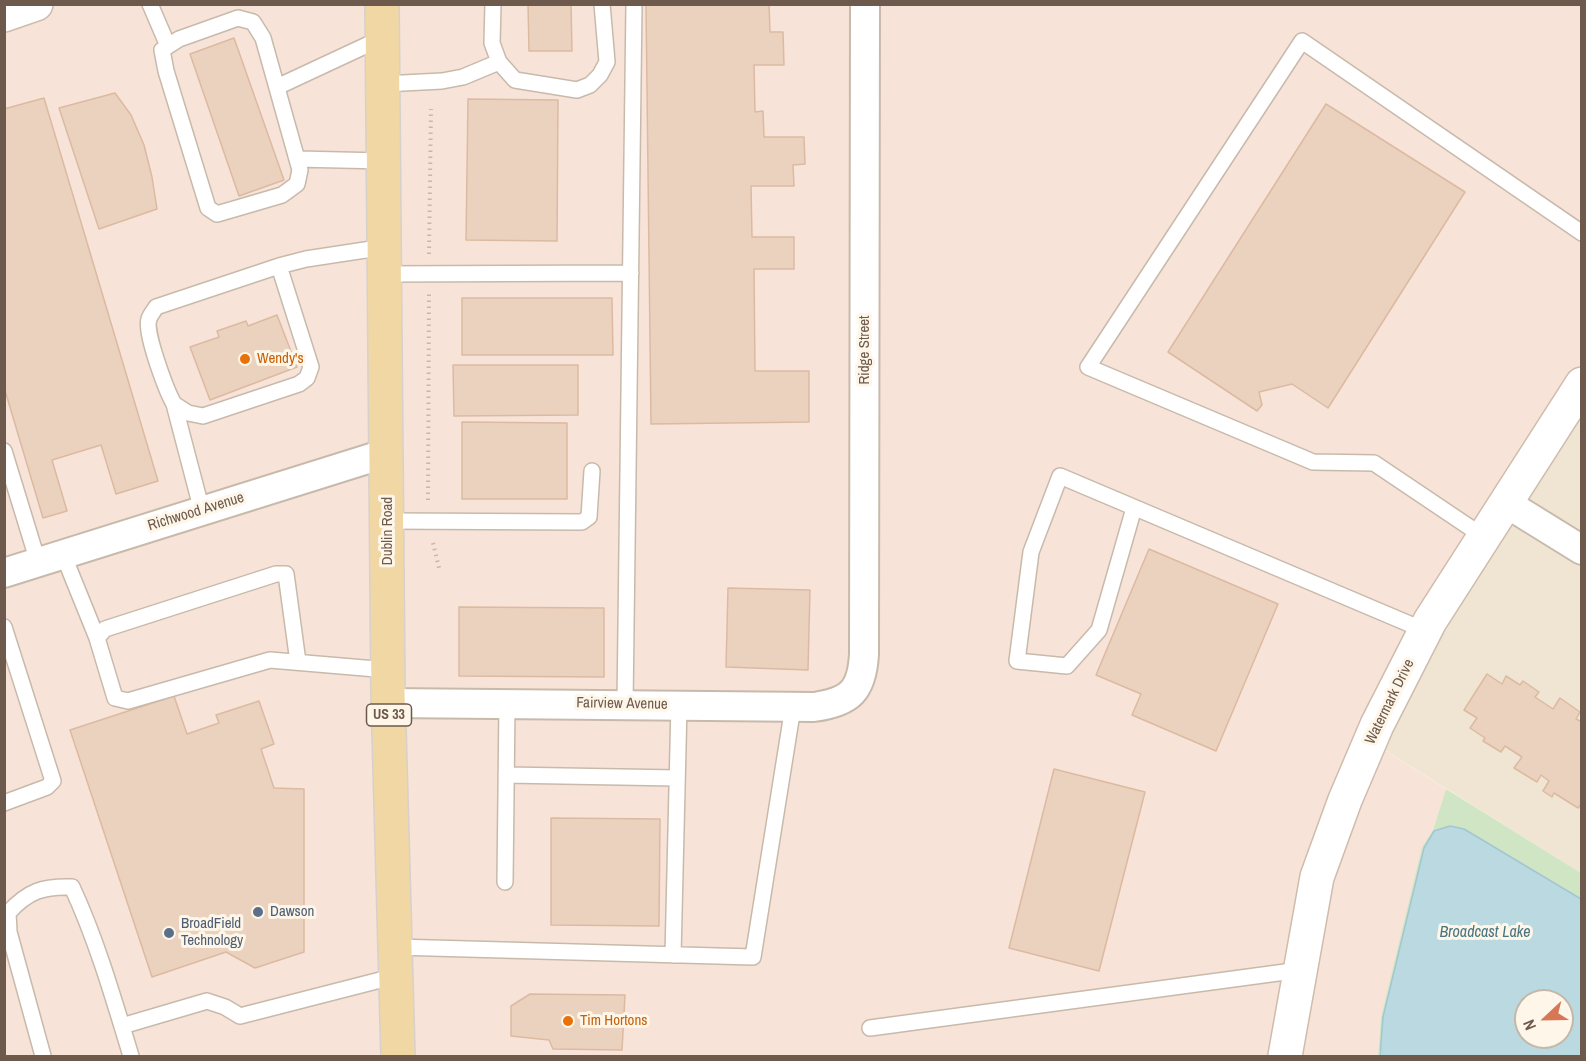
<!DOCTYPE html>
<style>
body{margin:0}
#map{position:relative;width:1586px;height:1061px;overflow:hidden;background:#f9f2e3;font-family:"Archivo Narrow",sans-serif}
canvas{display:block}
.frame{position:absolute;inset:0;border:6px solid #6e5a4c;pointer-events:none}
.north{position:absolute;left:1514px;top:989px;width:60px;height:60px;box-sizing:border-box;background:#fdf6e9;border:2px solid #c4b8aa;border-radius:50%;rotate:248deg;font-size:16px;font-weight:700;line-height:24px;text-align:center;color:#6e5a4c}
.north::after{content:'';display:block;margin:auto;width:21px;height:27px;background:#d67856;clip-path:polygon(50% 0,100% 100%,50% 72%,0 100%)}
</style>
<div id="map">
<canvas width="1586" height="1061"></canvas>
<div class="frame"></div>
<div class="north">N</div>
</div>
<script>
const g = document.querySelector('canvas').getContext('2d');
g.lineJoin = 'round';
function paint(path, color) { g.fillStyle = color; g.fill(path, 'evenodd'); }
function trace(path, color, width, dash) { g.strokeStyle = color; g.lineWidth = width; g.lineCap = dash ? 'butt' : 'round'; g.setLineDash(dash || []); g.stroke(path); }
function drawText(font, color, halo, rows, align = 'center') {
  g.font = font + ' "Archivo Narrow",sans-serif'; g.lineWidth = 6; g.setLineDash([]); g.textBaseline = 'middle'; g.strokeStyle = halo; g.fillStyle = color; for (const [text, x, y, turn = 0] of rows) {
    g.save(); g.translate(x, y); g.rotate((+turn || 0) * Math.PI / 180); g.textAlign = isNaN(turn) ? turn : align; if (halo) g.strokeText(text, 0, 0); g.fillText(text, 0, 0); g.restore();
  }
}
paint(new Path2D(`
 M 1581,385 L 1581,873 L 1369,740 Z`), '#f0e4d3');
paint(new Path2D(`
 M 5,5 L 1581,5 L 1581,385 L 1370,741 L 1446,789 L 1433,830 L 1422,848 L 1381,1017 L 1378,1056 L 5,1056 Z`), '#f8e3d8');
paint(new Path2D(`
 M 1446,789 L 1581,873 L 1581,899 L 1464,829 L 1379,1052 L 1380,1056 L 1378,1056 L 1381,1017 L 1422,847 L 1433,830 Z`), '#d0e5c4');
const water = new Path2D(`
 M 1450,826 L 1464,829 L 1581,899 L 1581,1056 L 1380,1056 L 1383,1017 L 1424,848 L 1434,831 ZM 1526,1001 L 1562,1001 L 1562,1037 L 1526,1037 Z`);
paint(water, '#bad9e0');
trace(water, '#a2c7d1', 1.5);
const building = new Path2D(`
 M 528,4 L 571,4 L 572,51 L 529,51 Z
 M 646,4 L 769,4 L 770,32 L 783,32 L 784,65 L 754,65 L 755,112 L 763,111 L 764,137 L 804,137 L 805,164 L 793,165 L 794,186 L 751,186 L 752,237 L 794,237 L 794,269 L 754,269 L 755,371 L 809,371 L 809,422 L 651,424 Z
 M 234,38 L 284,180 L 239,196 L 190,54 Z
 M 115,93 L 131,115 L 144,145 L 152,177 L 157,209 L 99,229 L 59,108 Z
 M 44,98 L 158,481 L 116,494 L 101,445 L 52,460 L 67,511 L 43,518 L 4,387 L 4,109 Z
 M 468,99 L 558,100 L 557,241 L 466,240 Z
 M 1326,104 L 1465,192 L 1328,408 L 1292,384 L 1259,392 L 1262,405 L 1257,411 L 1168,352 Z
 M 462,298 L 612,298 L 613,355 L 462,355 Z
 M 277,315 L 297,367 L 210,400 L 190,347 L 219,337 L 217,331 L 246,321 L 248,326 Z
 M 453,365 L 578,365 L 578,415 L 454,416 Z
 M 462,422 L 567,423 L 567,499 L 462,499 Z
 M 1149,549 L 1278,604 L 1216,751 L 1132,715 L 1141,694 L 1096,675 Z
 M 728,588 L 810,590 L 808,670 L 726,667 Z
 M 459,607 L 604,608 L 604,677 L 459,676 Z
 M 1487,674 L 1502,684 L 1506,676 L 1520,685 L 1523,681 L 1539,692 L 1535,697 L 1553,709 L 1560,698 L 1580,712 L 1576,719 L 1582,722 L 1582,803 L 1578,808 L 1554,793 L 1552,797 L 1543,791 L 1549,781 L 1541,775 L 1537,782 L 1514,768 L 1522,757 L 1505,746 L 1501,752 L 1483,741 L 1485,738 L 1470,728 L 1477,718 L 1464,710 Z
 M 174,696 L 187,734 L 219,723 L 216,715 L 259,701 L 274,744 L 261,749 L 274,788 L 304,789 L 304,952 L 255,968 L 226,952 L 152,977 L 70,730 Z
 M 1054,769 L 1145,792 L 1099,971 L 1009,948 Z
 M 551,818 L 660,819 L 659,926 L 551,925 Z
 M 530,994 L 625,995 L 622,1050 L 553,1049 L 549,1040 L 511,1036 L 511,1006 Z`);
paint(building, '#ebd2be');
trace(building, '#dcbaa1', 1.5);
const lane = new Path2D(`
 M 150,4 L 168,46
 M 493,4 L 492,43 L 499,62 L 515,80 L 577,90 L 590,85 L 600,75 L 607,62 L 602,4
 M 238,18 L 253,22 L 263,38 L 300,170 L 297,184 L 282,195 L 217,214 L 208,208 L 166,71 L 162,50 L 179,39 Z
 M 383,84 L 442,81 L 463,77 L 499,62
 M 277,87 L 382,38
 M 297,159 L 384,161
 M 385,274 L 631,273
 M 174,404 L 188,413 L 203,416 L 299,384 L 307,378 L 311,367 L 279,266
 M 4,451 L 38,562
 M 1134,508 L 1099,630 L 1067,666 L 1017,661 L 1031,552 L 1060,476 L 1426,631
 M 202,511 L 174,404 C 167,392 144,332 149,319 C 150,315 154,311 156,307 L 279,266 L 306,259 L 385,247
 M 388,521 L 582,522 L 589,517 L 592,471
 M 1484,537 L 1374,463 L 1313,462 L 1088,367 L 1302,41 L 1582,233
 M 63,554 L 97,638
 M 4,627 L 53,781 L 47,787 L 4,803
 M 298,662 L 286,574 L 276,574 L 105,629 L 97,638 L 115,698 L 128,701 L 270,660 L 388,670
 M 625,704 L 634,4
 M 506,775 L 677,778
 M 505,882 L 507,703
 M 396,947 L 753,957 L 793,707
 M 673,955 L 679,705
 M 122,1026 L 207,1001 L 225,1007 L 240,1016 L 396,976
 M 870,1028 L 1300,970
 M 43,1056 L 9,932 L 8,913 C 28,891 43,886 72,887 C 97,941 114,1000 131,1056`);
const street = new Path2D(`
 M 1506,503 L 1582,550
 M 4,573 L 387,453
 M 389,703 L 814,707 C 850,702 862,691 864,654 L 865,4`);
const secondary = new Path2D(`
 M 4,15 L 36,4
 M 1285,1056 L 1317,877 L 1345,800 L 1377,725 L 1430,621 L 1582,384`);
const primary = new Path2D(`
 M 382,4 L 388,694 L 398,1056`);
trace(lane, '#c8baab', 18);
trace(street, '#c8baab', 32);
trace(secondary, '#cebcac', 36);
trace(primary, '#d6d1cd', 36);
trace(new Path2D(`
 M 429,254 L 431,109
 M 428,500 L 429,294
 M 433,543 L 439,568`), '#d0b6a2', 4, [1.5, 4.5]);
trace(lane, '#fff', 15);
trace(street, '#fff', 28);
trace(secondary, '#fff', 33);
trace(primary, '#f1d7a3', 33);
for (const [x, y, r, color] of [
 [245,359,6,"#e8710a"],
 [258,912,6,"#5c6f8a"],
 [169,933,6,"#5c6f8a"],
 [568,1021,6,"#e8710a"]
]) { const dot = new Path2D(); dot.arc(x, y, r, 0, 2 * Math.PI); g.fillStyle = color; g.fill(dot); trace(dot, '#fdf6e9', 2); }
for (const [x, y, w] of [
 [389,715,45]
]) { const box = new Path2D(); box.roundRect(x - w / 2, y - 11, w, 22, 4.5); g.fillStyle = '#fdf6e9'; g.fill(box); trace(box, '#6e5a4c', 1.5); }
drawText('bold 14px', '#6e5a4c', null, [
 ["US 33",389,715]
]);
drawText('15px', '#6e5a4c', '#fdf6e9', [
 ["Ridge Street",865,350,-90],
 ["Richwood Avenue",196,512,-17],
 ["Dublin Road",388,531,-90],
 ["Watermark Drive",1390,702,-64],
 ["Fairview Avenue",622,704,1]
]);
drawText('15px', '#c56008', '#fdf6e9', [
 ["Wendy's",257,359],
 ["Tim Hortons",580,1021]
], 'left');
drawText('15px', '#4e5e75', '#fdf6e9', [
 ["Dawson",270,912],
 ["BroadField",181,924],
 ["Technology",181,941]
], 'left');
drawText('italic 16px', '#497480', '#fdf6e9', [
 ["Broadcast Lake",1485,933]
]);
</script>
